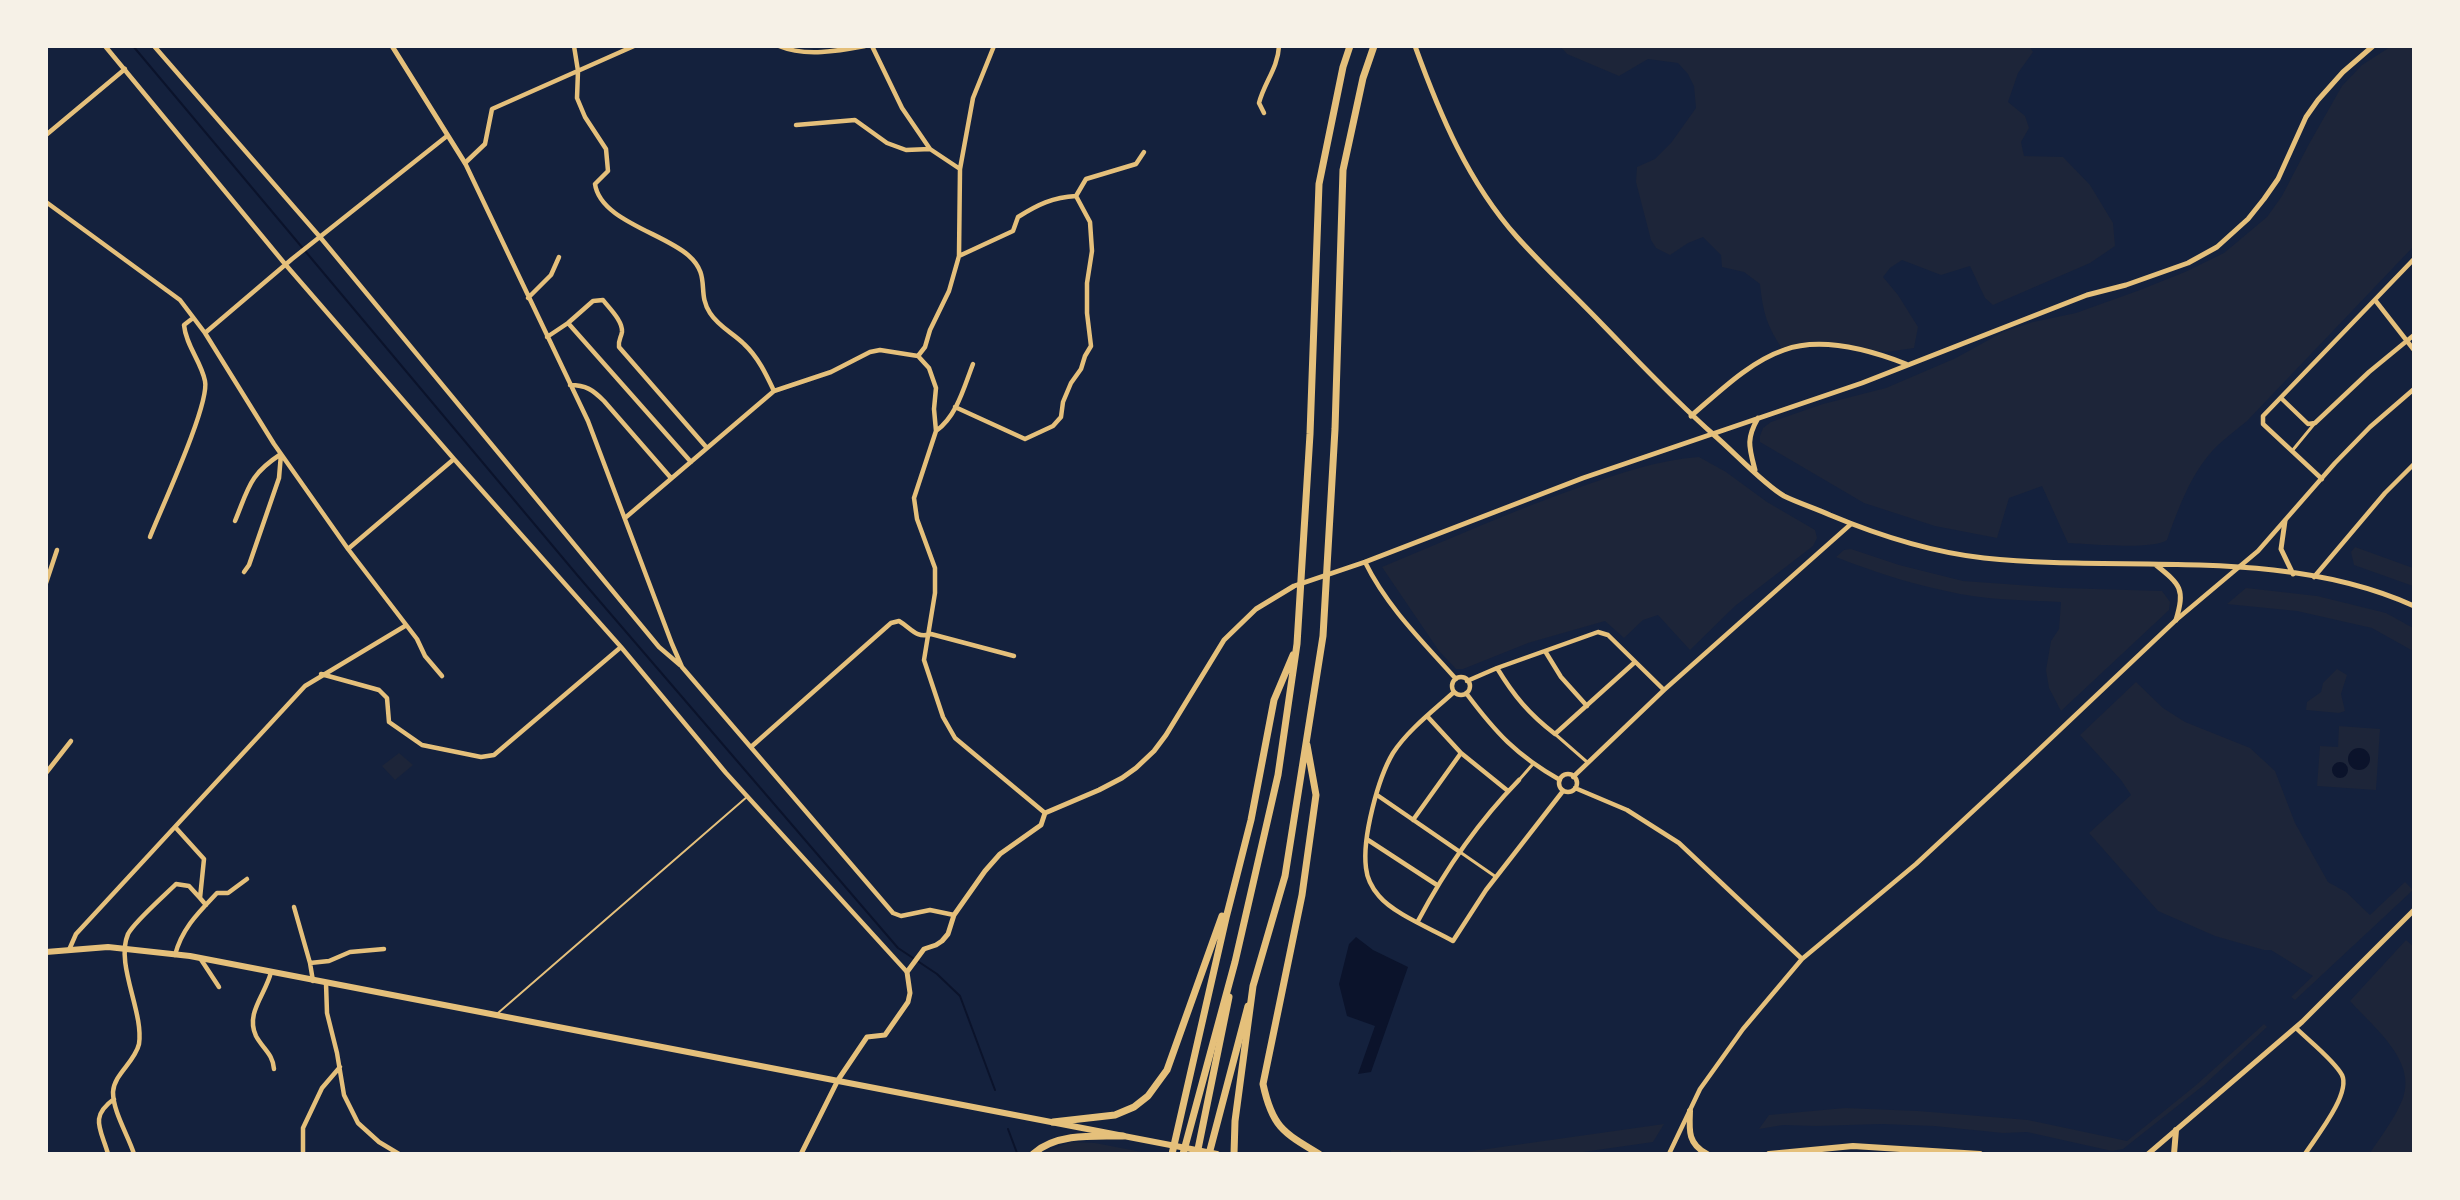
<!DOCTYPE html>
<style>
body{margin:0}
#map{position:relative;width:2460px;height:1200px;overflow:hidden;background:#14213d;font-family:"Titillium Web",sans-serif}
canvas{display:block}
.frame{position:absolute;inset:0;border:48px solid #f6f1e7;pointer-events:none}
</style>
<div id="map">
<canvas width="2460" height="1200"></canvas>
<div class="frame"></div>
</div>
<script>
const g = document.querySelector('canvas').getContext('2d');
g.lineJoin = 'round';
function paint(path, color) { g.fillStyle = color; g.fill(path, 'evenodd'); }
function trace(path, color, width, dash) { g.strokeStyle = color; g.lineWidth = width; g.lineCap = dash ? 'butt' : 'round'; g.setLineDash(dash || []); g.stroke(path); }
paint(new Path2D(`
 M 1561,47 L 2030,47 L 2033,52 L 2018,73 L 2008,102 L 2025,116 L 2029,128 L 2021,142 L 2024,156 L 2063,157 L 2090,185 L 2113,223 L 2115,246 L 2090,263 L 1993,305 L 1985,298 L 1970,266 L 1941,275 L 1902,260 L 1890,268 L 1883,277 L 1898,295 L 1918,327 L 1914,348 L 1887,352 L 1813,344 L 1783,350 C 1767,326 1763,313 1760,284 L 1744,272 L 1722,267 L 1721,255 L 1703,237 L 1688,243 L 1670,255 L 1656,248 L 1651,240 L 1636,182 L 1637,167 L 1655,159 L 1671,143 L 1696,108 L 1694,86 L 1688,74 L 1678,63 L 1648,59 L 1619,76 L 1567,54 Z
 M 2390,47 L 2413,47 L 2413,247 L 2247,421 C 2237,429 2227,437 2218,445 C 2192,470 2179,507 2167,540 C 2154,550 2087,544 2068,543 L 2042,486 L 2009,498 L 1997,538 L 1935,526 L 1864,503 L 1760,442 L 1760,436 L 1763,428 L 1771,422 L 1823,404 L 1886,388 L 1956,358 L 2003,332 L 2033,322 L 2076,313 L 2140,290 L 2185,272 L 2224,253 L 2267,217 L 2282,196 L 2309,144 L 2342,86 L 2362,65 Z
 M 1699,457 L 1726,472 L 1767,502 L 1815,530 L 1817,538 L 1813,546 L 1735,606 L 1690,650 L 1658,615 L 1643,620 L 1624,638 L 1605,621 L 1528,643 L 1463,669 L 1456,669 L 1439,651 L 1382,567 C 1449,539 1515,510 1583,486 C 1620,473 1659,460 1699,457 Z
 M 2355,547 L 2413,568 L 2413,586 L 2354,565 L 2351,552 Z
 M 1851,549 L 1899,565 L 1963,581 L 2061,588 L 2162,591 L 2170,602 L 2169,610 L 2061,711 L 2049,688 L 2046,670 L 2051,641 L 2059,629 L 2061,602 C 2022,600 1983,600 1946,591 C 1908,583 1871,571 1836,557 L 1844,550 Z
 M 2246,588 L 2317,596 L 2386,613 L 2413,628 L 2413,651 L 2372,628 L 2297,611 L 2227,604 Z
 M 2337,669 L 2347,675 L 2341,694 L 2345,711 L 2339,713 L 2306,710 L 2307,702 L 2321,692 L 2323,683 Z
 M 2136,682 L 2163,708 L 2185,722 L 2250,748 L 2275,771 L 2295,823 L 2328,882 L 2346,892 L 2370,915 L 2405,882 L 2413,890 L 2295,1000 L 2291,997 L 2313,976 L 2271,950 L 2264,950 L 2215,936 L 2158,911 L 2089,833 L 2131,795 L 2121,780 L 2080,735 Z
 M 2339,726 L 2380,729 L 2376,790 L 2317,786 L 2320,746 L 2338,747 Z
 M 399,753 L 413,765 L 395,780 L 382,766 Z
 M 2406,940 L 2414,947 L 2413,1153 L 2370,1153 C 2381,1136 2396,1117 2403,1098 C 2417,1060 2372,1026 2350,1001 Z
 M 2264,1024 L 2267,1027 L 2204,1085 L 2123,1149 L 2112,1151 L 2027,1132 L 2003,1133 L 1934,1126 L 1882,1124 L 1816,1126 L 1783,1125 L 1759,1129 L 1769,1115 L 1845,1108 L 1918,1111 L 2028,1120 L 2127,1141 L 2195,1086 Z
 M 1664,1124 L 1653,1142 L 1576,1153 L 1391,1153 L 1391,1150 L 1466,1152 Z
 M 1071,1142 L 1095,1143 L 1147,1153 L 1041,1153 Z`), '#1d2539');
paint(new Path2D(`
 M2348 759a11 11 0 1 1 22 0a11 11 0 1 1-22 0Z
 M2332 770a8 8 0 1 1 16 0a8 8 0 1 1-16 0Z
 M 1356,937 L 1373,950 L 1408,967 L 1371,1072 L 1358,1074 L 1375,1026 L 1347,1016 L 1339,984 L 1349,944 Z`), '#0b132b');
trace(new Path2D(`
 M 133,46 L 578,576 L 898,948 L 937,974 L 960,996 L 995,1090
 M 1008,1129 L 1017,1153`), '#0b132b', 2);
trace(new Path2D(`
 M 498,1013 L 748,796`), '#e5c07b', 2);
trace(new Path2D(`
 M 2292,451 L 2315,423
 M 1555,734 L 1587,762
 M 1519,780 L 1533,764
 M 1460,852 L 1496,877`), '#e5c07b', 3);
trace(new Path2D(`
 M 105,46 L 285,264 L 454,459 L 621,647 L 726,773 L 907,972
 M 154,46 L 320,237 L 659,647 L 680,665
 M 574,46 L 578,71 L 577,98 L 585,117 L 606,149 L 608,171 L 595,184 C 600,220 663,233 688,255 C 712,276 696,292 710,313 C 719,327 733,333 744,344 C 758,357 766,374 774,391
 M 634,46 L 492,109 L 485,144 L 465,163 L 588,421 L 672,644 L 682,667 L 893,913 L 901,916 L 930,910 L 954,915
 M 779,46 C 805,57 838,51 865,46
 M 872,46 L 902,108 L 930,149 L 960,169
 M 1264,113 L 1259,103 C 1264,83 1278,68 1279,46
 M 796,125 L 855,120 L 887,143 L 906,150 L 930,149
 M 46,135 L 125,69
 M 46,202 L 180,300 L 205,333 L 274,444 L 348,549 L 417,639 L 425,656 L 442,676
 M 959,256 L 1013,231 L 1018,217 C 1037,205 1053,197 1076,196 L 1086,179 L 1136,164 L 1144,152
 M 528,298 L 551,275 L 559,257
 M 2375,300 L 2414,350
 M 568,323 L 691,462
 M 205,333 L 292,259 L 447,136
 M 547,337 L 568,323 L 593,301 L 603,300 C 609,308 623,321 622,332 C 621,338 618,340 619,347 L 707,448
 M 918,356 L 929,368 L 936,388 L 934,409 L 936,431 L 914,498 L 917,519 L 935,568 L 935,593 L 924,660 L 943,717 L 955,738 L 1045,813
 M 918,356 L 925,347 L 930,330 L 949,291 L 959,256 L 960,169 L 973,98 L 994,46
 M 570,385 C 586,385 593,390 604,401 L 671,478
 M 2281,398 L 2308,424 L 2315,423 L 2369,372 L 2414,335
 M 955,407 L 1025,439 L 1053,426 L 1061,417 L 1063,402 L 1071,383 L 1081,369 L 1085,356 L 1091,346 L 1087,313 L 1087,283 L 1092,251 L 1090,222 L 1076,196
 M 936,431 C 957,416 964,387 973,364
 M 2322,479 L 2263,424 L 2263,416 L 2414,259
 M 625,518 L 774,391 L 831,372 L 870,352 L 880,350 L 918,356
 M 235,521 C 249,487 249,475 281,454
 M 150,537 C 161,509 210,404 205,381 C 201,361 186,346 184,325 L 193,318
 M 348,549 L 454,459
 M 1365,562 C 1387,607 1423,642 1456,679
 M 244,572 L 249,565 L 279,478 L 281,454
 M 2314,577 L 2385,493 L 2414,464
 M 46,583 L 57,550
 M 1545,651 L 1561,677 L 1587,706
 M 1497,668 C 1514,696 1529,714 1555,734 L 1635,662
 M 321,674 L 379,690 L 387,698 L 389,722 L 422,745 L 481,757 L 494,755 L 621,647
 M1452 686a9 9 0 1 1 18 0a9 9 0 1 1-18 0Z
 M 1467,681 L 1497,668 L 1598,632 L 1608,635 L 1664,690
 M 1454,692 C 1433,711 1408,730 1393,753 C 1378,778 1362,838 1366,868 C 1367,878 1372,888 1379,896 C 1394,914 1432,929 1453,941 L 1486,890 L 1563,791
 M 1466,693 C 1496,733 1516,755 1560,780
 M 1427,716 L 1461,753 L 1508,791
 M 751,747 L 891,623 L 899,621 C 911,628 916,639 931,634 L 1014,656
 M 46,773 L 71,741
 M1559 783a9 9 0 1 1 18 0a9 9 0 1 1-18 0Z
 M 1573,777 L 1664,690 L 1851,524
 M 1575,788 L 1627,810 L 1679,843 L 1802,959
 M 1377,795 L 1460,852
 M 1413,820 L 1461,753
 M 176,828 L 204,859 L 200,898 L 206,905
 M 1368,840 L 1437,885
 M 294,907 L 310,963
 M 1418,921 C 1445,870 1479,821 1519,780
 M 69,950 L 76,934 L 305,686 L 405,626
 M 175,955 C 182,928 199,912 217,893 L 228,893 L 247,879
 M 200,958 L 219,987
 M 271,972 C 266,994 245,1013 256,1036 C 263,1049 273,1054 274,1069
 M 313,981 L 310,963 L 329,961 L 350,952 L 384,949
 M 326,983 L 327,1013 L 337,1053 L 344,1095 L 358,1123 L 379,1142 L 399,1154
 M 2296,1028 C 2308,1040 2334,1060 2342,1075 C 2351,1094 2316,1137 2305,1154
 M 108,1154 C 101,1129 89,1117 114,1099
 M 134,1154 C 128,1135 113,1112 113,1092 C 114,1074 135,1062 139,1044 C 144,1012 115,964 128,934 C 134,922 165,895 176,884 L 189,886 L 200,898
 M 303,1154 L 303,1128 L 322,1088 L 340,1067
 M 1669,1154 L 1700,1089 L 1743,1029 L 1802,959 L 1916,864 L 2027,761 L 2176,620 L 2258,551 L 2335,463 L 2370,427 L 2414,389`), '#e5c07b', 4.5);
trace(new Path2D(`
 M 392,46 L 465,163
 M 1415,46 C 1440,115 1468,182 1517,237 C 1543,266 1572,293 1599,321 C 1637,360 1673,399 1714,435 C 1733,451 1763,484 1784,496 C 1798,503 1815,508 1830,515 C 1880,536 1930,552 1984,558 C 2124,573 2282,546 2414,606
 M 1691,416 C 1719,392 1749,362 1784,350 C 1822,336 1870,350 1906,364
 M 1755,470 C 1749,447 1746,439 1758,418
 M 2285,521 L 2281,549 L 2293,574
 M 2156,565 C 2181,585 2185,589 2176,620
 M 801,1154 L 838,1080 L 867,1037 L 885,1035 L 908,1002 L 910,993 L 907,972 L 924,949 L 936,945 L 942,941 L 948,934 L 954,915 L 985,871 L 1000,854 L 1041,825 L 1045,813 L 1099,790 L 1122,778 L 1136,768 L 1154,751 L 1166,735 L 1224,640 L 1256,609 L 1294,586 L 1365,562 L 1583,478 L 1862,383 L 2087,295 L 2126,285 L 2188,263 L 2217,247 L 2248,219 L 2264,199 L 2278,179 L 2306,117 L 2318,100 L 2343,72 L 2373,46
 M 2148,1154 L 2302,1022 L 2414,910`), '#e5c07b', 5);
trace(new Path2D(`
 M 46,952 L 108,947 L 190,956 L 1217,1154
 M 1690,1111 C 1689,1131 1688,1144 1707,1154
 M 1769,1154 L 1853,1146 L 1980,1154
 M 2174,1154 L 2176,1130`), '#e5c07b', 6);
trace(new Path2D(`
 M 1197,1154 L 1229,997
 M 1209,1154 L 1248,1006`), '#e5c07b', 7);
trace(new Path2D(`
 M 1307,745 L 1316,795 L 1302,895 L 1263,1084 C 1272,1126 1282,1132 1319,1154
 M 1053,1122 L 1115,1115 L 1134,1107 L 1148,1096 L 1167,1070 L 1222,916
 M 1033,1154 C 1056,1133 1095,1136 1123,1136
 M 1172,1154 L 1226,918 L 1251,820 L 1274,700 L 1293,655
 M 1183,1154 L 1235,962 L 1278,775 L 1297,644 L 1310,434 L 1319,184 L 1343,67 L 1350,46
 M 1234,1154 L 1235,1121 L 1253,986 L 1285,876 L 1323,636 L 1335,429 L 1343,170 L 1363,78 L 1374,46`), '#e5c07b', 7);
</script>
